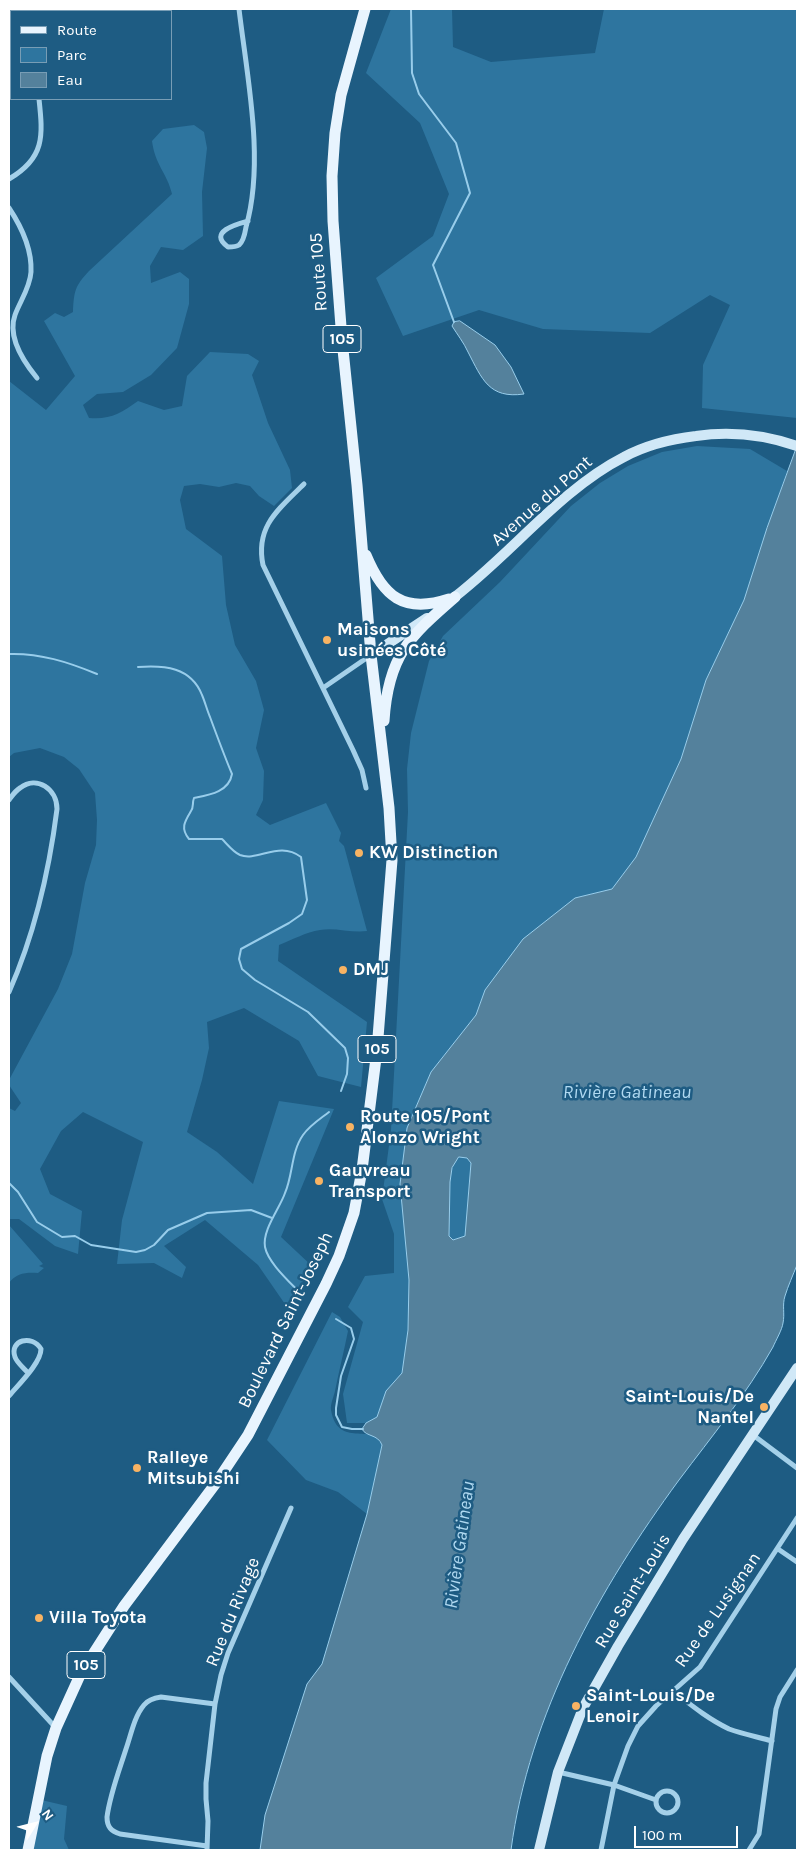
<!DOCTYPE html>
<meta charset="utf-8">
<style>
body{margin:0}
#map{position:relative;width:806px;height:1859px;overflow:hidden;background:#1e5c83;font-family:Karla,sans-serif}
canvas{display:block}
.frame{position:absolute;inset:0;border:10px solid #fff;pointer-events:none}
.legend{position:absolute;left:10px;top:10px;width:162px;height:90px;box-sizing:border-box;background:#1e5c83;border:1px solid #789db5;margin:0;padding:6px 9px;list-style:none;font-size:15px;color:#fff}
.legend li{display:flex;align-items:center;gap:10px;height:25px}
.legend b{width:25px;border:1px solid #789db5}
.north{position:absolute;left:10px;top:1799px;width:50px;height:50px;-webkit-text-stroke:4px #1e5c83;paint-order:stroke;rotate:54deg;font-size:14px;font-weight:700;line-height:20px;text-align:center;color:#fff}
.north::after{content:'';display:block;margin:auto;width:18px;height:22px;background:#fff;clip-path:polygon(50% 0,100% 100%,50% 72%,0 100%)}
.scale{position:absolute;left:634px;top:1826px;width:104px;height:22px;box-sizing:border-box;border:2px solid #fff;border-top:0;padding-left:6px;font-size:15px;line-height:18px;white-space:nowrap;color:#fff;-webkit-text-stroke:4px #1e5c83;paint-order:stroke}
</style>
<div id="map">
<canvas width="806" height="1859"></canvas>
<div class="frame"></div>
<ul class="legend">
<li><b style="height:6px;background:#e8f4fe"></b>Route</li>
<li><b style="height:14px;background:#2e759f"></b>Parc</li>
<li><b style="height:14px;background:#54819c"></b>Eau</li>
</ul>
<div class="north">N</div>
<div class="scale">100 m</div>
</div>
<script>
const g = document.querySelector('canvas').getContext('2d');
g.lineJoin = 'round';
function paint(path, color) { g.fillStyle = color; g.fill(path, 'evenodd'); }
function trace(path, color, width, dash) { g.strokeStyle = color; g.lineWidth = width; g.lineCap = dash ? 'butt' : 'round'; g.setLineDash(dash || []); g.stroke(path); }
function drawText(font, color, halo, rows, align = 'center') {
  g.font = font + ' Karla,sans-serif'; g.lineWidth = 5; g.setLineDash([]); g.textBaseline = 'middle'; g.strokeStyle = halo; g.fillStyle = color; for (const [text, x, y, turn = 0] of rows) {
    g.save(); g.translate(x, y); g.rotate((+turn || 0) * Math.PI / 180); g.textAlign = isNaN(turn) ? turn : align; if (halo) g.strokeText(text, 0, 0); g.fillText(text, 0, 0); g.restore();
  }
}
paint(new Path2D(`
 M 391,9 L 452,9 L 453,47 L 491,62 L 595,53 L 604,9 L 797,9 L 797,418 L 702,408 L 703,365 L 730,305 L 710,295 L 650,333 L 543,329 L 479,310 L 403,336 L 376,278 L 433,236 L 449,194 L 420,123 L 366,73 Z
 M 194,125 L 204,132 L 207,148 L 202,192 L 203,236 L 183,250 L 161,247 L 150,266 L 151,283 L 180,272 L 189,279 L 189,304 L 177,348 L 151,375 L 123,392 L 97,394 L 83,405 L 89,418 C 110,420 121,413 138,401 L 164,410 L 182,406 L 187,376 L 210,352 L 248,354 L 259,361 L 252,375 L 268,423 L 290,470 L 292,488 L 274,506 L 259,496 L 250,486 L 236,483 L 219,487 L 200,484 L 184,486 L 180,500 L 186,529 L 222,556 L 226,605 L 235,645 L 256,681 L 264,710 L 256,748 L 264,771 L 263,800 L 256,815 L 270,825 L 326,803 L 341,833 L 339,841 L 344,846 L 367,931 C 351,933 334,927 320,930 C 306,932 292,940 279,945 L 278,961 L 367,1022 L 361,1087 L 318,1076 L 299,1041 L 244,1008 L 207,1022 L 209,1048 L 202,1080 L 187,1132 L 217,1152 L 253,1184 L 279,1101 L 334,1109 L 281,1237 L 313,1267 L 287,1307 L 258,1265 L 205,1220 L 164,1246 L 186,1267 L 182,1278 L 154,1263 L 117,1264 L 122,1220 L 143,1142 L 83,1112 L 61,1131 L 40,1169 L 50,1194 L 82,1211 L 78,1254 L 55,1246 L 19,1219 L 9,1219 L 9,1108 L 15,1111 L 21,1103 L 9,1085 L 9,1080 L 58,989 L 72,954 L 85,883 L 96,845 L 97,820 L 95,793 L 79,769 L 64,757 L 40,748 L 14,753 L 9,757 L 9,381 L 46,410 L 75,376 L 44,321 L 55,313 L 64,317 L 73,312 C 74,291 75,286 89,271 L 172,194 C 167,173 155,165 152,141 L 163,129 Z
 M 697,446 L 750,449 L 787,471 L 744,600 L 706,680 L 681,759 L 636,857 L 612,889 L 575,898 L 485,990 L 476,1015 L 431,1072 L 407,1128 L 400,1184 L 409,1280 L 408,1330 L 402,1373 L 386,1391 L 377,1417 L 366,1423 L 347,1423 L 343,1394 L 363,1322 L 348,1307 L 365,1276 L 394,1273 L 394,1234 L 382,1199 L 391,1130 L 408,812 L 407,769 L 411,733 L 429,661 L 443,636 L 500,582 L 571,506 L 600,483 L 628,466 L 662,452 Z
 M 459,1157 L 467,1158 L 471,1163 L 465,1236 L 453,1240 L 449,1237 L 450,1182 L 452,1168 Z
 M 9,1225 L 43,1264 L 39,1266 L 44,1268 L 38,1273 C 27,1272 16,1273 9,1283 Z
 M 332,1312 L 340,1317 L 348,1331 C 344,1351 339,1371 335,1391 C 334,1396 330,1404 331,1410 C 338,1450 374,1421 382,1445 L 367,1514 L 338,1492 L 306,1480 L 267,1440 Z
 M 37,1799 L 67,1806 L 64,1839 L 69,1850 L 28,1850 Z`), '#2e759f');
const water = new Path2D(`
 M 460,321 L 495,345 L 511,367 L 524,394 C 489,399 482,379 468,352 C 464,343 457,334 452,326 L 454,322 Z
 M 797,446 L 797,1265 C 793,1275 788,1286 785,1296 C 782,1305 785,1314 783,1323 C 782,1330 776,1340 773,1347 C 746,1395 712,1436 679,1480 C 599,1589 529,1714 511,1850 L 260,1850 L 265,1815 L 307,1684 L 322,1664 L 367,1514 L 382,1445 C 378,1434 366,1437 362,1429 L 366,1423 L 377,1417 L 386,1391 L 402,1373 L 408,1330 L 409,1280 L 400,1184 L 407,1128 L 431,1072 L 476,1015 L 485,990 L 523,939 L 575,898 L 612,889 L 636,857 L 681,759 L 706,680 L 744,600 L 767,528 ZM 459,1157 L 467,1158 L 471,1163 L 465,1236 L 453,1240 L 449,1236 L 450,1182 L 452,1168 Z`);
paint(water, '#54819c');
trace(water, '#98cdeb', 1);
trace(new Path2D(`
 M 411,9 L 412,73 L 419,94 L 456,143 L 470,193 L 433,265 L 454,322
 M 9,654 C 40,653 68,662 97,674
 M 138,667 C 164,665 191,667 202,695 C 205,702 207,710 210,717 C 217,736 224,755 232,774 C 229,792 209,795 194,798 C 192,803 194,807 191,811 C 185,821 180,828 189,839 L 222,839 C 227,844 233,852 240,855 C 258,862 279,840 301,857 L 307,900 L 302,914 L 289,923 L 241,949 L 239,959 L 242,969 L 255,980 L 308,1012 L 345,1048 L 348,1058 L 347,1074 L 341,1091
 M 9,1183 L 18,1192 L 37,1222 L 62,1237 L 75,1236 L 91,1245 L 136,1252 L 145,1250 L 154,1245 L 168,1230 L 207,1213 L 251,1210 L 272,1218
 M 302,1295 C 291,1283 268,1263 265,1247 C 262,1230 280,1208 285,1193 C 293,1175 291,1152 303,1135 C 310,1125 320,1119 329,1112
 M 336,1319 L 351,1328 L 354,1339 L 341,1376 L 336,1408 L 336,1415 L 342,1427 L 352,1429 L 363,1429`), '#98cdeb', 2);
trace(new Path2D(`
 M 30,9 L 30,11
 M 239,9 C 247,77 265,161 246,227 C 245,233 244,241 239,245 C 236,247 232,247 228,247 C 207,232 237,224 248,221
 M 9,179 C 45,158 43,136 39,99
 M 9,208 C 21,226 32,250 31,272 C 30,288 20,301 15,315 C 7,337 23,361 37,378
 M 304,484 C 279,509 255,526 263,565 L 353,750 L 362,770 L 366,788
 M 323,688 L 371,655
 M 9,800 C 12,796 15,791 20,788 C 37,775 57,789 57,809 C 49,872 35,933 9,992
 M 9,1396 C 18,1385 41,1363 41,1349 C 32,1334 9,1340 15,1357 C 17,1363 24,1368 28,1373
 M 753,1435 L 797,1468
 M 778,1549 L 797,1562
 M 9,1677 L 56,1728
 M 673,1691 C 691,1705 708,1719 729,1729 C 743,1734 758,1737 772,1741
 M 558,1772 L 614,1785 L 656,1800
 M656 1802a11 11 0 1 1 22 0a11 11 0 1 1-22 0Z
 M 207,1846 L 120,1834 C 111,1831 107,1827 107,1817 C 110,1794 119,1771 126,1749 C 131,1735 134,1717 144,1705 C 148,1700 154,1698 161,1697 L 215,1704
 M 207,1850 L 208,1821 L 206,1799 L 206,1783 L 215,1704 L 221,1675 L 228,1653 L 291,1508
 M 601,1850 L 614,1785 L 628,1746 L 638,1726 L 656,1706 L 700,1667 L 797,1518
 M 749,1850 L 759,1834 L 776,1709 L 780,1697 L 797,1670`), '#a4d0e9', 5);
trace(new Path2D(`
 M 448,602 C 508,558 559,490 624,457 C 646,445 671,439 696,436 C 730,431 765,435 797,446
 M 371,655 L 427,618
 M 539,1850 L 558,1772 L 583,1708 L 618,1646 L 683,1539 L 797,1368`), '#d0e8f7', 10);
trace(new Path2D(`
 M 366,555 C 383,596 403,614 449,599
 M 384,721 C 388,656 409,637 455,597
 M 28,1850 L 47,1756 L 56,1728 L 81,1673 L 124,1606 L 216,1483 L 248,1435 L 326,1284 L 339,1256 L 354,1213 L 362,1170 L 377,1050 L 392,860 L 389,808 L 371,655 L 357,485 L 342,340 L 333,221 L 332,176 L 335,133 L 341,95 L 365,9`), '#e8f4fe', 11);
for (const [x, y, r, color] of [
 [327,640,5,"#f8b363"],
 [359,853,5,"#f8b363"],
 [343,970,5,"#f8b363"],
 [350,1127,5,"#f8b363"],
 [319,1181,5,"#f8b363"],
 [764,1407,5,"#f8b363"],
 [137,1468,5,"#f8b363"],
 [39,1618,5,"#f8b363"],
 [576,1706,5,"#f8b363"]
]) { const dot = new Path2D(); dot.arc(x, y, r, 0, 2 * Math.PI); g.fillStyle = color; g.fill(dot); trace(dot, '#1e5c83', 2); }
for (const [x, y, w] of [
 [342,339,38],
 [377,1049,38],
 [86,1665,38]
]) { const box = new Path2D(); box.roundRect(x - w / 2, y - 13.5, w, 27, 4); g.fillStyle = '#1e5c83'; g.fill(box); trace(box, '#fff', 1); }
drawText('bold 16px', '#fff', null, [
 ["105",342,339],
 ["105",377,1049],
 ["105",86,1665]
]);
drawText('18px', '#fff', '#1e5c83', [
 ["Route 105",319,272,-94],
 ["Avenue du Pont",542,501,-41],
 ["Boulevard Saint-Joseph",286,1320,-64],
 ["Rue Saint-Louis",633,1591,-59],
 ["Rue de Lusignan",718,1610,-55],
 ["Rue du Rivage",233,1612,-68]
]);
drawText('bold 18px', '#fff', '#1e5c83', [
 ["Maisons",337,630],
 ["usinées Côté",337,651],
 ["KW Distinction",369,853],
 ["DMJ",353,970],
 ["Route 105/Pont",360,1117],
 ["Alonzo Wright",360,1138],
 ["Gauvreau",329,1171],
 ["Transport",329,1192],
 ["Saint-Louis/De",754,1397,"right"],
 ["Nantel",754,1418,"right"],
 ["Ralleye",147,1458],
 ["Mitsubishi",147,1479],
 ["Villa Toyota",49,1618],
 ["Saint-Louis/De",586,1696],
 ["Lenoir",586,1717]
], 'left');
drawText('italic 19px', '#b0d9f1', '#1e5c83', [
 ["Rivière Gatineau",627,1093],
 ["Rivière Gatineau",460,1545,-82]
]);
</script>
